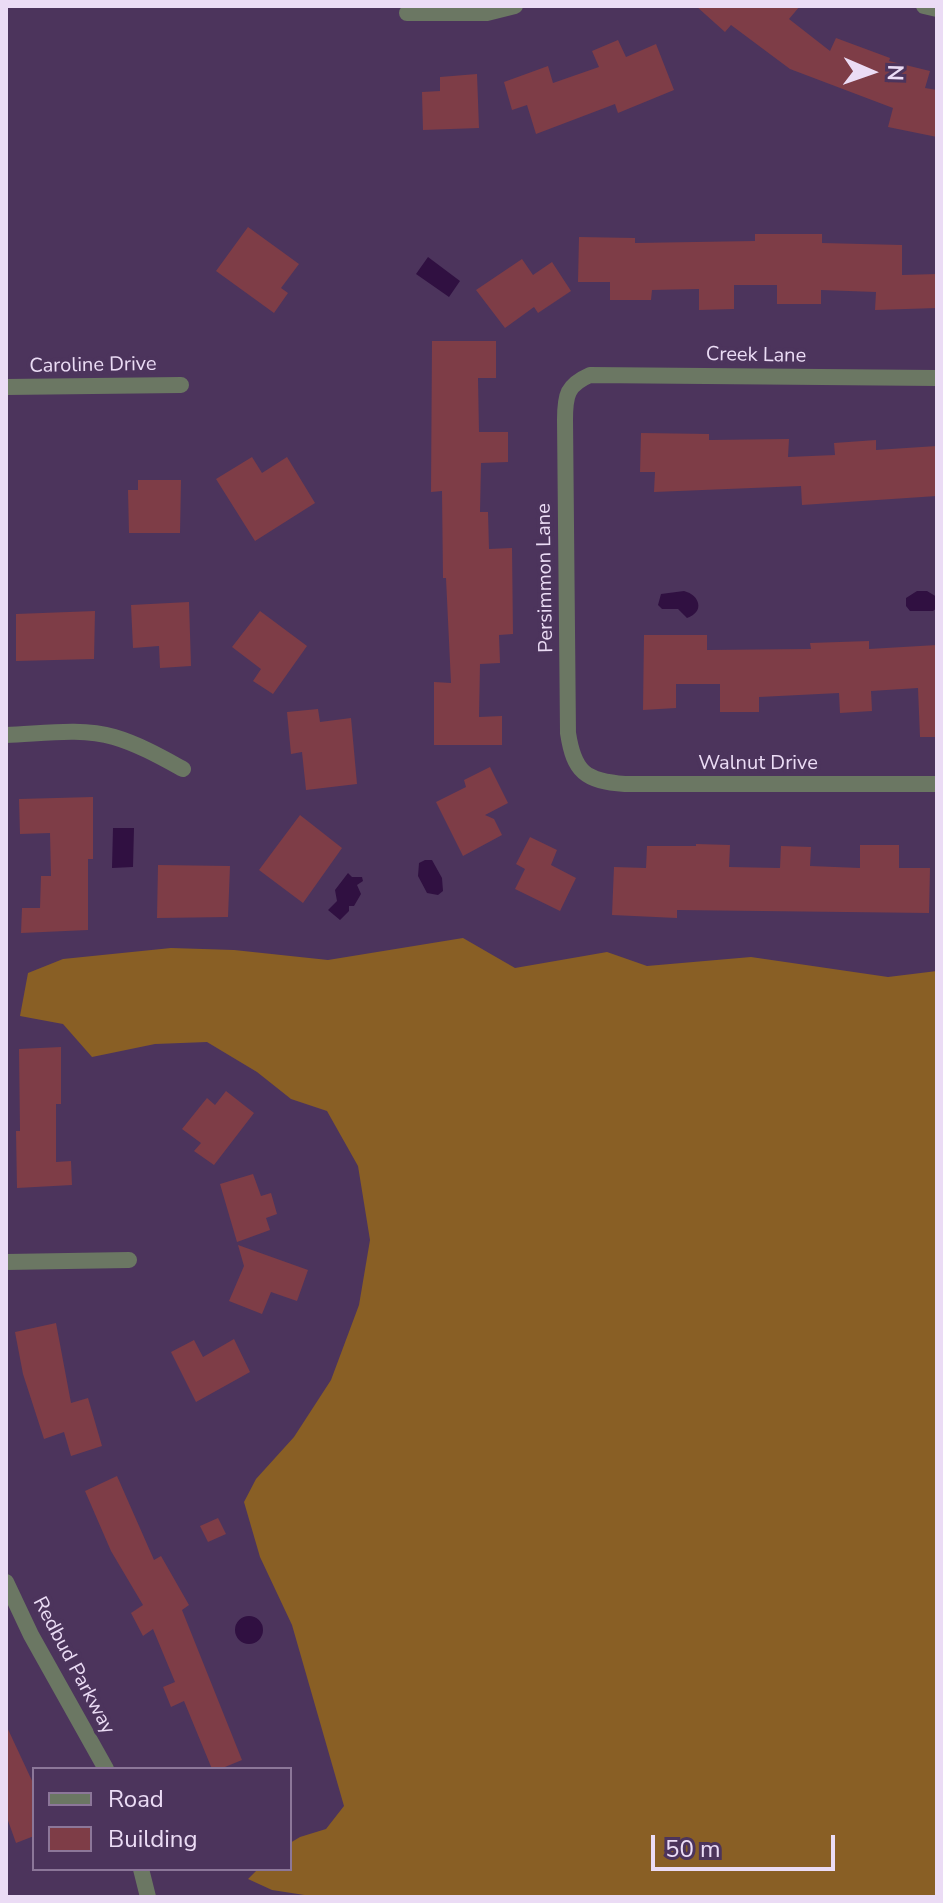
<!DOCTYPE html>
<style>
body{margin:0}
#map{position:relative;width:943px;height:1903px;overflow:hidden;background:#4c345c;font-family:"Nunito Sans",sans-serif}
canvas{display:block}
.frame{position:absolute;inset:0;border:8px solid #ebdcf5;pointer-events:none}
.legend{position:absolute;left:32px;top:1767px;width:260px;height:104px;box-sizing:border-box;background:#4c345c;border:2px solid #8c7799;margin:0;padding:10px 14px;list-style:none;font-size:24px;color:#ebdcf5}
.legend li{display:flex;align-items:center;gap:16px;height:40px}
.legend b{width:40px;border:2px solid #8c7799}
.north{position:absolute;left:831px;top:32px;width:80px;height:80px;-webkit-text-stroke:6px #4c345c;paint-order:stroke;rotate:92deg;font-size:22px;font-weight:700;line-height:32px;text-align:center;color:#ebdcf5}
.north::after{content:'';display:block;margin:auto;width:28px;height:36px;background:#ebdcf5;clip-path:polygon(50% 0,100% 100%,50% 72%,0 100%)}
.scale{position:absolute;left:651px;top:1835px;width:184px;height:36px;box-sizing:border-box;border:4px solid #ebdcf5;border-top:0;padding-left:10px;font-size:24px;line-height:28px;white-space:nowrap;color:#ebdcf5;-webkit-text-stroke:6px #4c345c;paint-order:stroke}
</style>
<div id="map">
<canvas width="943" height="1903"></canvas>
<div class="frame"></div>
<ul class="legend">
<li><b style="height:10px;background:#6b7763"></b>Road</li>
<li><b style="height:22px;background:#7e3d47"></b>Building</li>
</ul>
<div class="north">N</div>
<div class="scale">50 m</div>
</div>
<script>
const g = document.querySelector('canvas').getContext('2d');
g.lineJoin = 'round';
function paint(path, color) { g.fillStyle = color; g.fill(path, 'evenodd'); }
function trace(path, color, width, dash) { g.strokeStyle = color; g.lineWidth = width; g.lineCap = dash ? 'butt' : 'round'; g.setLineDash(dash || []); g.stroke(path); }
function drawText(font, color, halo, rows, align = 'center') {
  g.font = font + ' "Nunito Sans",sans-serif'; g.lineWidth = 8; g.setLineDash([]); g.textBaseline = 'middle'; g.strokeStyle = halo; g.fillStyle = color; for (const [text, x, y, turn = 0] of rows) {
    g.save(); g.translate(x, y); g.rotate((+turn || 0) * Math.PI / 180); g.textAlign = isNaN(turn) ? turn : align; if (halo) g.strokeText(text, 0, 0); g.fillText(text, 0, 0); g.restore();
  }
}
paint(new Path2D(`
 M 463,938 L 515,968 L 607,952 L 647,966 L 751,957 L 888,977 L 937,971 L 937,1897 L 311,1896 L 272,1890 L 248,1879 L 258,1869 L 290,1869 L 290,1843 L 300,1837 L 326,1829 L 344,1806 L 292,1625 L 260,1557 L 244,1502 L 256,1479 L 294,1437 L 331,1380 L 359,1305 L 370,1240 L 358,1166 L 327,1111 L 291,1099 L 257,1072 L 207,1042 L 155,1044 L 92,1057 L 63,1024 L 20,1016 L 28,973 L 63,959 L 171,948 L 234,950 L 328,960 Z`), '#895f25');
paint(new Path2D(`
 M 428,257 L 460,281 L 449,297 L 416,274 Z
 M 684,591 C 700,595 705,612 687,618 L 678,609 L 662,609 L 658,605 L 661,594 Z
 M 917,591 L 927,591 L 937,597 L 937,608 L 933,611 L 910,611 L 906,606 L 906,598 Z
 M 113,828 L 134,828 L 133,867 L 112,868 Z
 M 425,860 L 432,860 L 442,878 L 443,891 L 438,895 L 427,893 L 418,876 L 419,863 Z
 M 348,873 L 352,877 L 362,877 L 363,881 L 357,885 L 361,894 L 354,906 L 349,906 L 349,911 L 340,920 L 328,910 L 337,901 L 335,890 Z
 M235 1630a14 14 0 1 1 28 0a14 14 0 1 1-28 0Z`), '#301041');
paint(new Path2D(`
 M 696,6 L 800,6 L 789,19 L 830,51 L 836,38 L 890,58 L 889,61 L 930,71 L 925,88 L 937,90 L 937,137 L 888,127 L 893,108 L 790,69 L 731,25 L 725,32 Z
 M 618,40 L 626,57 L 656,44 L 674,90 L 618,113 L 615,104 L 536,134 L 527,105 L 512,110 L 504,82 L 548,66 L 553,83 L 599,67 L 592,51 Z
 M 477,74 L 479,128 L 423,130 L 422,92 L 440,91 L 440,77 Z
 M 248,227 L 299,264 L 281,288 L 288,293 L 274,313 L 216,271 Z
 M 755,234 L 822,234 L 822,243 L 902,245 L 902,275 L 937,274 L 937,308 L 875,310 L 876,292 L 821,290 L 821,304 L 777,304 L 777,285 L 734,285 L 734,309 L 699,310 L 699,289 L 652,290 L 651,300 L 610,300 L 610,282 L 578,282 L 579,237 L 635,238 L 635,243 L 755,241 Z
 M 522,259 L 533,275 L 552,262 L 571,291 L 538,313 L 534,307 L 505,328 L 476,290 Z
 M 432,341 L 496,341 L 496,378 L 478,378 L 479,432 L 508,432 L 508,462 L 481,463 L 480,512 L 488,512 L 489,549 L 512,548 L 513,634 L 499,635 L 500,663 L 480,664 L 479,717 L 502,716 L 502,745 L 434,745 L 434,682 L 451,683 L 446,578 L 443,578 L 442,491 L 431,492 Z
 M 641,433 L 709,434 L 709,440 L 789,439 L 788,457 L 835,455 L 834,443 L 876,440 L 876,450 L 937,446 L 937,496 L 802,505 L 801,486 L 654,492 L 655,472 L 640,472 Z
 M 252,457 L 262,473 L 287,457 L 315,503 L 255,541 L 216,479 Z
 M 138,480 L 181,480 L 180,533 L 129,533 L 128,490 L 138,490 Z
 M 189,602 L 191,666 L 160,668 L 159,646 L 133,648 L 131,605 Z
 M 95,611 L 94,659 L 16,661 L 16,614 Z
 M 260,611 L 307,646 L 273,694 L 253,681 L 261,669 L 232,647 Z
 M 644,635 L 707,635 L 707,650 L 811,649 L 810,643 L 869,641 L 869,649 L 937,645 L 937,737 L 920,737 L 918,688 L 871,691 L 872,711 L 840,713 L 839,693 L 759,697 L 759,712 L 720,712 L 720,684 L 676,684 L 676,708 L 643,710 Z
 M 318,709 L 320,722 L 351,718 L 357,784 L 306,790 L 302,752 L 291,754 L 287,712 Z
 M 490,767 L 508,803 L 485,815 L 494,819 L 502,835 L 463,856 L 436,802 L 466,787 L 464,780 Z
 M 93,797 L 93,859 L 88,859 L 88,930 L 21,933 L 22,908 L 40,908 L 41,876 L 51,876 L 50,833 L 20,834 L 19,799 Z
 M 300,815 L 342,848 L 303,903 L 259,870 Z
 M 530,837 L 557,850 L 551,865 L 576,878 L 560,911 L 515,889 L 525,869 L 516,864 Z
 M 696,844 L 730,845 L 729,867 L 780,868 L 781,846 L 811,847 L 810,866 L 860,868 L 860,845 L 899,845 L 899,868 L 930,868 L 929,913 L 677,910 L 677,918 L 612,915 L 614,867 L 646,868 L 647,846 L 696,846 Z
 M 158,865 L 230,866 L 228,917 L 157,918 Z
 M 61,1047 L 61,1104 L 56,1104 L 56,1162 L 71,1161 L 72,1185 L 17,1188 L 16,1131 L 20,1131 L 19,1049 Z
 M 226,1091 L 254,1113 L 214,1165 L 194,1151 L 201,1143 L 182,1129 L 207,1098 L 215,1105 Z
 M 253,1174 L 261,1196 L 271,1193 L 277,1214 L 266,1218 L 270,1230 L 237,1242 L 220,1184 Z
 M 238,1245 L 308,1270 L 297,1301 L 271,1292 L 262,1314 L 229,1301 L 244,1266 Z
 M 56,1323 L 71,1403 L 88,1398 L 102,1446 L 71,1456 L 64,1432 L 44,1439 L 23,1374 L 15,1332 Z
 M 234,1339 L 250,1372 L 196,1402 L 171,1352 L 194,1340 L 203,1357 Z
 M 117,1476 L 154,1560 L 161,1556 L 189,1605 L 182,1610 L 242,1760 L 220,1769 L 212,1769 L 184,1701 L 171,1707 L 163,1687 L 175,1682 L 153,1629 L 143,1636 L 131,1613 L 143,1605 L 111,1551 L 85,1491 Z
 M 218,1518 L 226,1534 L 208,1542 L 200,1526 Z
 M 6,1725 L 34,1785 L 34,1836 L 16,1843 L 6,1815 Z`), '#7e3d47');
trace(new Path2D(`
 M 924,6 L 937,9
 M 407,13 L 487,13 L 515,6
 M 937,378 L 590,375 C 567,385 565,395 565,420 L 568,733 C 574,772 585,781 625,784 L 937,784
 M 6,387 L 181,385
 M 6,735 C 40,734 81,727 114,737 C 138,744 161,757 183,769
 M 6,1262 L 129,1260
 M 6,1582 L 31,1635 L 106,1769
 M 141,1869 L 148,1897`), '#6b7763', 16);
drawText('20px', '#ebdcf5', '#4c345c', [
 ["Creek Lane",756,356,1],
 ["Caroline Drive",93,366,-1],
 ["Persimmon Lane",546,578,-91],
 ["Walnut Drive",758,764],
 ["Redbud Parkway",73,1666,62]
]);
</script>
